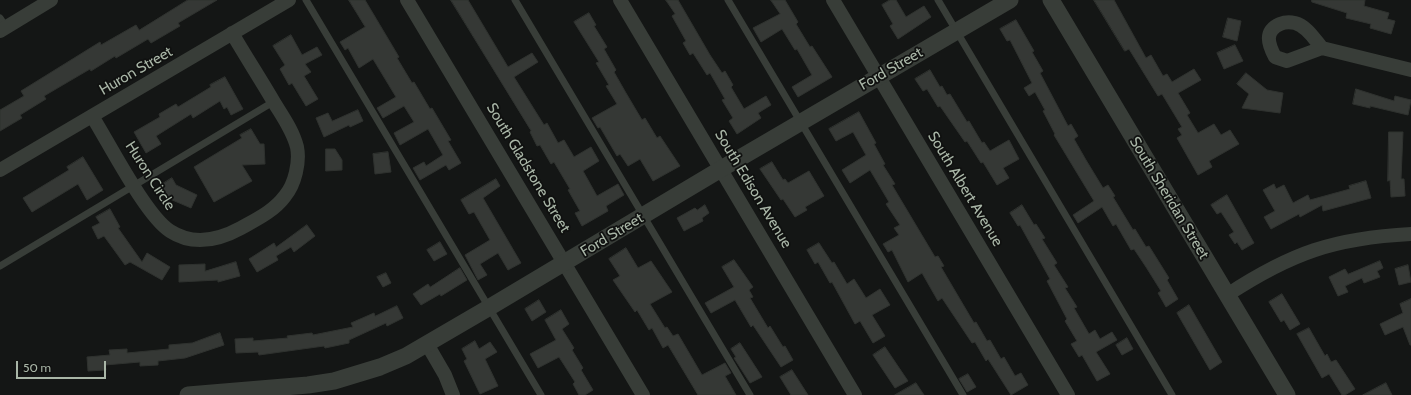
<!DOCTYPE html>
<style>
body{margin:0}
#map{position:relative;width:1411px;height:395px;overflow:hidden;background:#141615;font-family:Cabin,sans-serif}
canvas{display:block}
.scale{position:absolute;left:16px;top:361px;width:90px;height:18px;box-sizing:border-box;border:2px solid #a9b6a7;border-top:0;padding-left:5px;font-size:12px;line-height:14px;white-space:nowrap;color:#a9b6a7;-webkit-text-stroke:3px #101110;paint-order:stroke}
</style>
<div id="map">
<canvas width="1411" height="395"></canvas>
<div class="scale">50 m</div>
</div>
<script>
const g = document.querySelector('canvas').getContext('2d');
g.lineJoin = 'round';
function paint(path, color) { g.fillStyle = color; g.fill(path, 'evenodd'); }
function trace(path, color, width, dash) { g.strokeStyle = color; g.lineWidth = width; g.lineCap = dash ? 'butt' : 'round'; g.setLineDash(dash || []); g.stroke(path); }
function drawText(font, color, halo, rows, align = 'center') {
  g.font = font + ' Cabin,sans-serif'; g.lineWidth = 3.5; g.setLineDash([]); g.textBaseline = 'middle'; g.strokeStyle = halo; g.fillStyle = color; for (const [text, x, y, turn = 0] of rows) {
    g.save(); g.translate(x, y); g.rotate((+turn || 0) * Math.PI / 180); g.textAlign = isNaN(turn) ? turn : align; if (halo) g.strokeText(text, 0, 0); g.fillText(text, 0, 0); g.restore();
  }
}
const building = new Path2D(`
 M 188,0 L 217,0 L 178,23 L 180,26 L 151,43 L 148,39 L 116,58 L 115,56 L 91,71 L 90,69 L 61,86 L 44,96 L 46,99 L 20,115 L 22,118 L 0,131 L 0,110 L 24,96 L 21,91 L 100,42 L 101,45 L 136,25 L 139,30 Z
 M 349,0 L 365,0 L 399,57 L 397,58 L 412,83 L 414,82 L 430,109 L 432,108 L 451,140 L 448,141 L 461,163 L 449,170 L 446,165 L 420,180 L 413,168 L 424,162 L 426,166 L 443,155 L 428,129 L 400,145 L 394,133 L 414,122 L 404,106 L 383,118 L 377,108 L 396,97 L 373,59 L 359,68 L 348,48 L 345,50 L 340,42 L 365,27 Z
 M 451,0 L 468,0 L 508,67 L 532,53 L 538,62 L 514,77 L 544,125 L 547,123 L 558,143 L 564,140 L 574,157 L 591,147 L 599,161 L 583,171 L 597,196 L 618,184 L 624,195 L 606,206 L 608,211 L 582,226 L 575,213 L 580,211 L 568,190 L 570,189 L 554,162 L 551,164 L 540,145 L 537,146 L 530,132 L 531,131 Z
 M 666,0 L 678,0 L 710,55 L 722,73 L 725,71 L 733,85 L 731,87 L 744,109 L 766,96 L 771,105 L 758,113 L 761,118 L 737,134 L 729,121 L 733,118 L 722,100 L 725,99 L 710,73 L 707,75 L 693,53 L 690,55 L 683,43 L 686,41 L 672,16 L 675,14 Z
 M 771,0 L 785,0 L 798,22 L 796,24 L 810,47 L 812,46 L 832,77 L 798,97 L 792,87 L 812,75 L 797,49 L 795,50 L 782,29 L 761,42 L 753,28 L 780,14 Z
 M 890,0 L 896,0 L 906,17 L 924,6 L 931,17 L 898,39 L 890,26 L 893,24 L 882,5 Z
 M 1094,0 L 1114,0 L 1146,58 L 1151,55 L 1163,76 L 1167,74 L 1172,82 L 1194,69 L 1201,80 L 1178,93 L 1190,113 L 1187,115 L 1198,133 L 1214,124 L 1221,135 L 1230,130 L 1239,144 L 1209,161 L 1212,167 L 1198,175 L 1177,138 L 1182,135 L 1178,129 L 1182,127 L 1162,94 L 1158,96 L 1129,49 L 1125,51 Z
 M 1312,0 L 1365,0 L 1364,6 L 1389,13 L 1387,19 L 1395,21 L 1391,34 L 1370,28 L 1371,24 L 1346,18 L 1347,13 L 1312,2 Z
 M 589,13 L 596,25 L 594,26 L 607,47 L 604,49 L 616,70 L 614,72 L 626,93 L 642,120 L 645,118 L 657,138 L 660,136 L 680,166 L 653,181 L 640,159 L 628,166 L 620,154 L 617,156 L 600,127 L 598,128 L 592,118 L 617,104 L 606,86 L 609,85 L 596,63 L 599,62 L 574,22 Z
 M 1228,18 L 1241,21 L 1237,41 L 1223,37 Z
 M 1016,20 L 1034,51 L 1032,52 L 1043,71 L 1040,73 L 1068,126 L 1071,124 L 1078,136 L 1074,139 L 1086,160 L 1103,188 L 1108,185 L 1115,196 L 1113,197 L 1133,230 L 1135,229 L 1146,247 L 1149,246 L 1169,278 L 1167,280 L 1178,299 L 1166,307 L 1158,293 L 1161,291 L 1146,267 L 1134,249 L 1131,250 L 1116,224 L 1113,226 L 1102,207 L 1078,223 L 1073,215 L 1094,201 L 1054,135 L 1055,134 L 1043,111 L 1045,110 L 1035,92 L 1029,96 L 1024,88 L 1032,83 L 1010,40 L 1007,41 L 1000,29 Z
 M 291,35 L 302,55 L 317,47 L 322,55 L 305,64 L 311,72 L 304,76 L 318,99 L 306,106 L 292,83 L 289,85 L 280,69 L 285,65 L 273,46 Z
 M 1235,45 L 1243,61 L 1224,69 L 1217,53 Z
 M 930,70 L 940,87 L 942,86 L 947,95 L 950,94 L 967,122 L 969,121 L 982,143 L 984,142 L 990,151 L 1009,140 L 1019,159 L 1003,168 L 1009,178 L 997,185 L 983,162 L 981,163 L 967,141 L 965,142 L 940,106 L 938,107 L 927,89 L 923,91 L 915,79 Z
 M 1246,73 L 1267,90 L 1283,93 L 1280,113 L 1242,108 L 1249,94 L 1237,84 Z
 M 225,77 L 243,109 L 231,115 L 227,107 L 224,109 L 220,101 L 193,118 L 191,114 L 156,136 L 161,144 L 146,153 L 134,132 L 160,117 L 159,114 L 176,104 L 178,107 L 211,87 L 210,85 Z
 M 1356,89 L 1394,101 L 1395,96 L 1411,100 L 1408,115 L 1370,106 L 1370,108 L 1353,104 Z
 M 358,110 L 363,121 L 350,127 L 349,125 L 324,137 L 316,118 L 328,113 L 332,121 Z
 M 859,112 L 876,143 L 874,144 L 885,164 L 883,165 L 895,184 L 892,185 L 935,257 L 938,256 L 944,266 L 941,267 L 974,323 L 976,322 L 987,341 L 990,340 L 1001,359 L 1004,357 L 1015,376 L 1021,373 L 1028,385 L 1011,395 L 988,359 L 986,361 L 975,342 L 972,343 L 942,298 L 938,301 L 922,273 L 908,282 L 892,250 L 888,252 L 883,244 L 899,235 L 894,228 L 900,225 L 886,204 L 889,202 L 870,170 L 850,183 L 842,170 L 866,155 L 853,132 L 836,141 L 829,129 Z
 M 251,129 L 260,144 L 264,144 L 265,164 L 242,165 L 252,181 L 214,202 L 194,167 L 242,138 L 240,135 Z
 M 1389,132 L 1403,132 L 1401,179 L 1404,179 L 1405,196 L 1391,197 L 1390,180 L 1388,181 Z
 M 326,149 L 335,149 L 342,160 L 342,170 L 326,171 Z
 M 388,152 L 391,172 L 375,174 L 373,154 Z
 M 83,157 L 103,190 L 87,200 L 78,184 L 32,212 L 23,198 L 69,170 L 67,167 Z
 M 772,162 L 783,180 L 785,179 L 788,183 L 809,171 L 824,196 L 805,207 L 807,210 L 795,217 L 783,199 L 781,200 L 760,169 Z
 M 172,178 L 176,185 L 197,195 L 191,208 L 170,199 L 161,185 Z
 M 496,179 L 500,186 L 483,198 L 521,263 L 508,270 L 498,253 L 480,264 L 487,275 L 478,280 L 465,255 L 490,240 L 474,212 L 469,214 L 461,200 Z
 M 1366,181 L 1371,198 L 1323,211 L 1322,205 L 1300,217 L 1299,214 L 1271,229 L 1264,217 L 1275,211 L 1263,190 L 1274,184 L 1276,189 L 1284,185 L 1293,203 L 1308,195 L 1310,200 L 1350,189 L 1349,186 Z
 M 1227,195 L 1254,243 L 1242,250 L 1237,242 L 1235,244 L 1229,235 L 1234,232 L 1221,212 L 1217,214 L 1211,205 Z
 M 705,205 L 709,213 L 702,218 L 703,221 L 684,231 L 677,218 L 695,208 L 697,210 Z
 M 1022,205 L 1034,225 L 1036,224 L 1045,238 L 1042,239 L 1057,263 L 1054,265 L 1068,287 L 1065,288 L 1077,307 L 1074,308 L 1089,334 L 1095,330 L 1100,339 L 1112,332 L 1117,340 L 1096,352 L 1110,374 L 1097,381 L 1082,355 L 1079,357 L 1071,344 L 1077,341 L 1065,321 L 1067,319 L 1047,281 L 1050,279 L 1020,225 L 1018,226 L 1010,213 Z
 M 110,209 L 120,227 L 118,228 L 142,262 L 147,253 L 170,267 L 162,280 L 130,262 L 125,265 L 104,236 L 98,239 L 92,227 L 100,223 L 96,217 Z
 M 307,225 L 315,236 L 294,252 L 291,247 L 276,256 L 278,260 L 257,272 L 249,259 L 274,243 L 276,247 Z
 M 440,242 L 447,254 L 434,261 L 427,250 Z
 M 819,243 L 832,263 L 834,262 L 847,284 L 854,279 L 866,298 L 880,289 L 890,305 L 872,315 L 885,336 L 873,343 L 860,321 L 855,324 L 832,282 L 830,283 L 818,262 L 815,264 L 807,250 Z
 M 626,248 L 638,268 L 651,261 L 672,292 L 650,304 L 665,328 L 667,327 L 673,336 L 678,334 L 702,375 L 725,363 L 731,373 L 725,376 L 736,395 L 698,395 L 668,345 L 663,348 L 652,328 L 649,330 L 637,310 L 635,312 L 613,280 L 620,276 L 609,259 Z
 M 734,260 L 753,287 L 749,290 L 753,297 L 750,298 L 768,328 L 770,326 L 783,347 L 785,346 L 793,360 L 781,367 L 753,325 L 751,327 L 735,300 L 711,313 L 705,303 L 734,287 L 722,267 Z
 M 1380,261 L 1383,268 L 1377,271 L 1380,277 L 1364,283 L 1362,278 L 1345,286 L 1348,292 L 1338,296 L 1329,277 L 1345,269 L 1348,274 Z
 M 236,262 L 240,276 L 218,282 L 218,280 L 179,282 L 179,265 L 205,264 L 205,271 Z
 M 1408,265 L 1411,282 L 1399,285 L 1395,269 Z
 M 460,268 L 467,280 L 441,296 L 440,294 L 421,305 L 413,294 L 428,284 L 430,287 Z
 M 386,273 L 391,283 L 383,287 L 377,277 Z
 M 1282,294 L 1300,324 L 1290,330 L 1284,320 L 1281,322 L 1269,302 Z
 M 1411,299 L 1411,345 L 1410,345 L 1403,327 L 1385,335 L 1380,324 L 1403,313 L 1400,304 Z
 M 539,300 L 546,312 L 532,321 L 525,309 Z
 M 1189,305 L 1222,362 L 1210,370 L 1177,313 Z
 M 397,306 L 403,318 L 387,326 L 386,323 L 349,340 L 349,343 L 325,348 L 324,346 L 259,355 L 258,352 L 236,353 L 235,339 L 253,338 L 253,341 L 288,338 L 287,336 L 312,333 L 313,335 L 353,327 L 351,323 L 374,313 L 375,316 Z
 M 561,310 L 569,324 L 562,329 L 574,348 L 572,350 L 583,368 L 581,370 L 593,390 L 585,395 L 579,395 L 573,384 L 575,382 L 559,357 L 538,368 L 530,354 L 556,340 L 545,320 Z
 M 1309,328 L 1325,356 L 1327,354 L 1331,362 L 1336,360 L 1355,389 L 1345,395 L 1342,395 L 1329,374 L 1322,378 L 1297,334 Z
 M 220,333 L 224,345 L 185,358 L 158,361 L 158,365 L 140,366 L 140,362 L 105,365 L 106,370 L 88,371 L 87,357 L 110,355 L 109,350 L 127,349 L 127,353 L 169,349 L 169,345 L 192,343 Z
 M 1127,338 L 1133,349 L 1122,355 L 1116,345 Z
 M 475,341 L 479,349 L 490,342 L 497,352 L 485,359 L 498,386 L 480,394 L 464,361 L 467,359 L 462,349 Z
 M 740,343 L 762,377 L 750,383 L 734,358 L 736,357 L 731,349 Z
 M 885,347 L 908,381 L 895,388 L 873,355 Z
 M 792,370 L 808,395 L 791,395 L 780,377 Z
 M 968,374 L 976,387 L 967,392 L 959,379 Z
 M 916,383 L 924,395 L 895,395 Z
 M 1386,383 L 1392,395 L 1363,395 Z`);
paint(building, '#353835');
trace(building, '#2f322f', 1);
trace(new Path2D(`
 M 306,0 L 541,395
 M 515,0 L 750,395
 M 728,0 L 963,395
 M 938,0 L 1172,395
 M 0,18 L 6,27
 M 0,266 L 273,102`), '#383d38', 7);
trace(new Path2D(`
 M 407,0 L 643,395
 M 620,0 L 855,395
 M 833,0 L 1068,395
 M 0,31 L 51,0
 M 1322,48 C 1315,40 1307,26 1295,23 C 1290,22 1285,22 1280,24 C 1264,31 1268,44 1275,57 L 1287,61 L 1322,48 L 1411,70
 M 92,116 C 109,143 146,216 170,231 C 193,246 219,240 241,228 C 257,219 274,211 285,196 C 295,184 300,162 297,147 C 293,131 283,117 275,104 C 261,80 246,57 232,33
 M 0,170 L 289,0
 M 1227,295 C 1291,253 1334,238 1411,234
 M 427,344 L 445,375 L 453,395`), '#383d38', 14);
trace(new Path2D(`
 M 1051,0 L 1287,395
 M 188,395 L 308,385 L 334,381 L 380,367 L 406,356 L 490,307 L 721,169 L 1010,0`), '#383d38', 17);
drawText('15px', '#a9b6a7', '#101110', [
 ["Ford Street",891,69,-30],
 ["Huron Street",136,71,-30],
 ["South Gladstone Street",528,168,59],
 ["Huron Circle",150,176,57],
 ["South Edison Avenue",753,189,59],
 ["South Albert Avenue",965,189,59],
 ["South Sheridan Street",1169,198,59],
 ["Ford Street",612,235,-31]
]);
</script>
